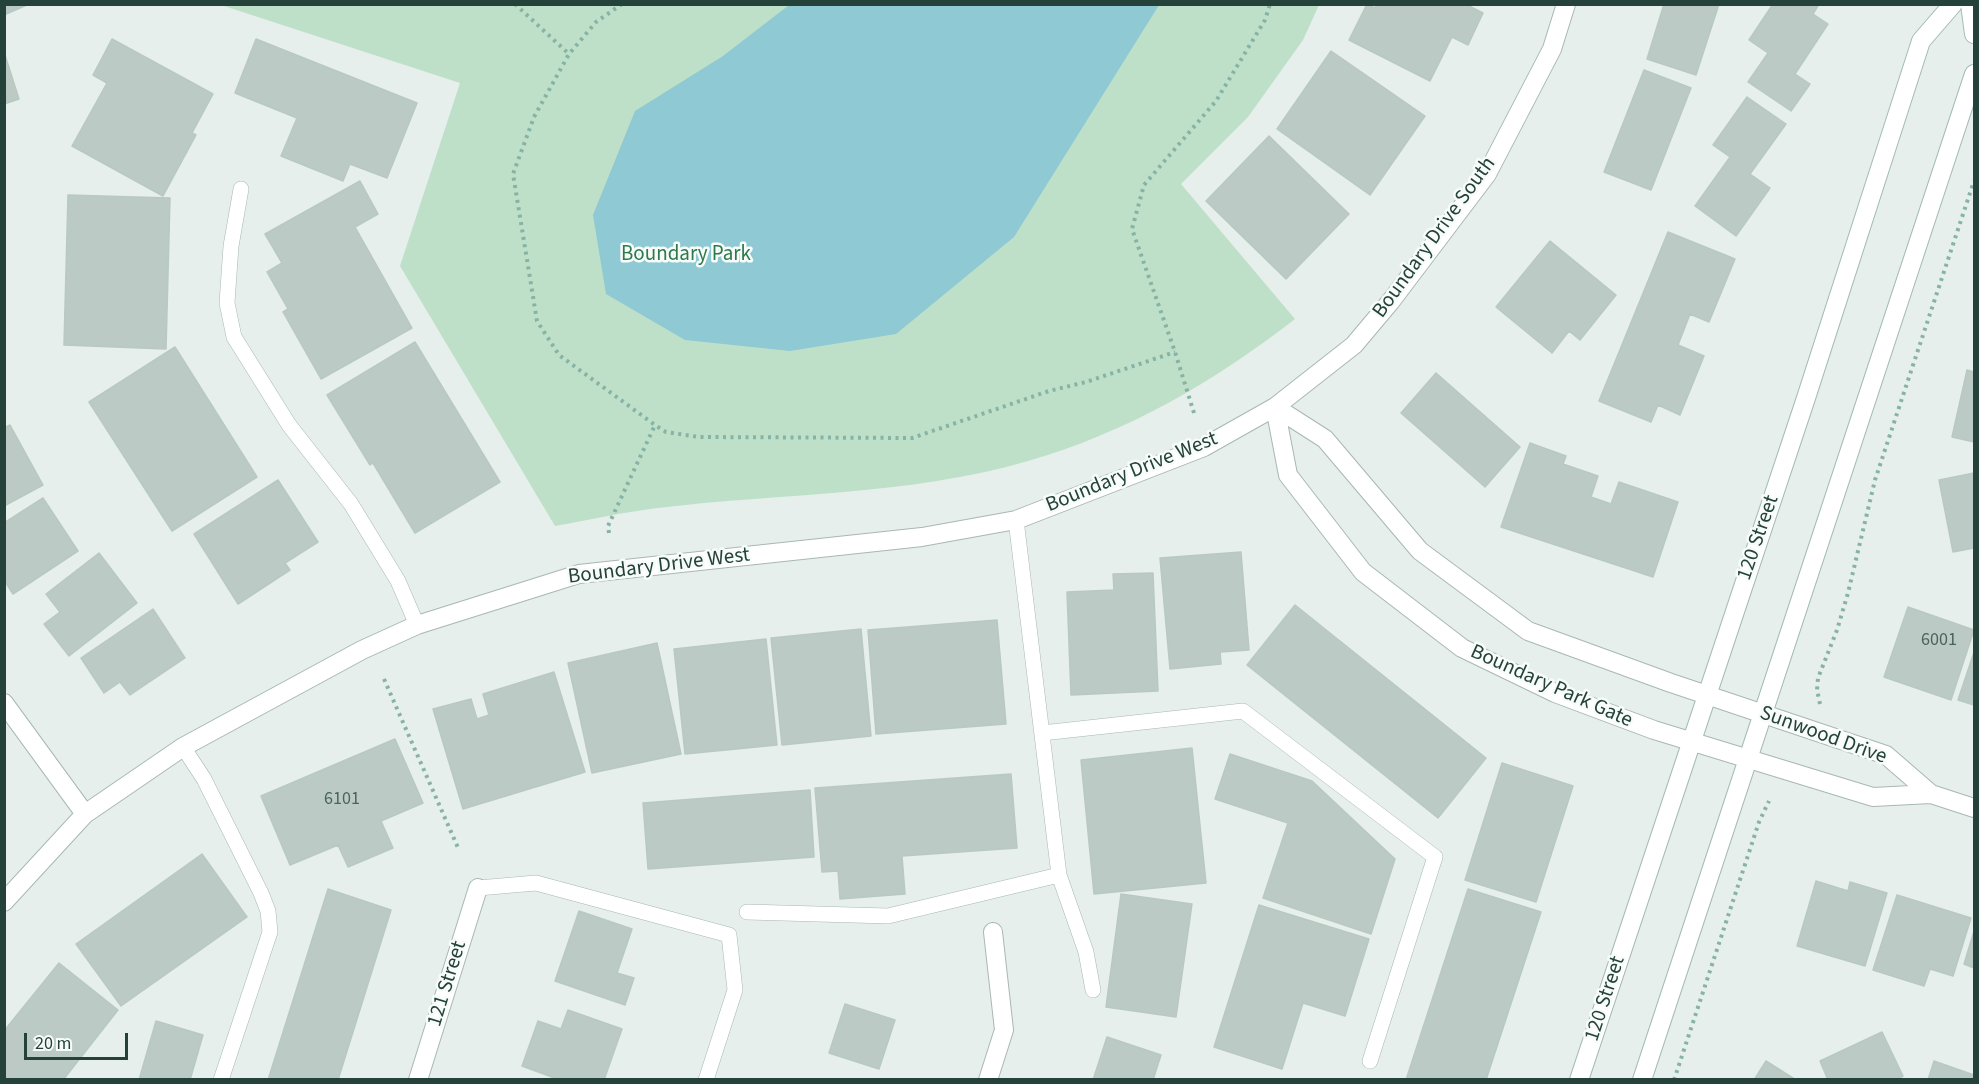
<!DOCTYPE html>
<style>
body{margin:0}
#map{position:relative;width:1979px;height:1084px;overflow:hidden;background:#e6efeb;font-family:"Source Sans 3",sans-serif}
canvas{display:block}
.frame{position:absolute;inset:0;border:6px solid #24423a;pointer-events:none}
.scale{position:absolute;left:24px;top:1033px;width:104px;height:27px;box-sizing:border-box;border:3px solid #24423a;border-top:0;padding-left:8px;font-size:18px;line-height:21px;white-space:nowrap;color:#24423a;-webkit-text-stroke:4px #f7fbf9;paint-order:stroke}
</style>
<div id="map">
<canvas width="1979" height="1084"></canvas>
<div class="frame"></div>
<div class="scale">20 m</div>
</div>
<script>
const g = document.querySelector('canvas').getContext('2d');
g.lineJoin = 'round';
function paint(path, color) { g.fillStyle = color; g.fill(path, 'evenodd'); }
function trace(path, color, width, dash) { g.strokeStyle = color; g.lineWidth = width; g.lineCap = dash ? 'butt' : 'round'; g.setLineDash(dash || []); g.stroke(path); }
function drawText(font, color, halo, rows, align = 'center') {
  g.font = font + ' "Source Sans 3",sans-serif'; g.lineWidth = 5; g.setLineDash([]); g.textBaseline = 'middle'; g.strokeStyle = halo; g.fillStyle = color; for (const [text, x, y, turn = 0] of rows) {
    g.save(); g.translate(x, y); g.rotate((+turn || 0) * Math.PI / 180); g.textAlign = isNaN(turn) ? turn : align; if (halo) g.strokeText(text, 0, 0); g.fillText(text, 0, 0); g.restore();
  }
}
paint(new Path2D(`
 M 221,5 L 1319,5 L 1303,40 L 1248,117 L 1181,184 L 1295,319 C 1214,382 1126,433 1028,461 C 908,496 781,493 658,508 C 624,512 589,520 555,526 L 400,266 L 460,83 Z`), '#bfe0c8');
paint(new Path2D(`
 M 789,5 L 789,4 L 1159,5 L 1014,237 L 896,334 L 790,351 L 685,340 L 606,294 L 593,215 L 635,111 L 723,56 Z`), '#8ec9d4');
const building = new Path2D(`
 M 4,4 L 29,4 L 4,15 Z
 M 1367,4 L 1375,8 L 1377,4 L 1465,4 L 1483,13 L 1468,45 L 1452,37 L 1430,81 L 1349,40 Z
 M 1664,4 L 1719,4 L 1696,75 L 1647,59 Z
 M 1773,4 L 1819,4 L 1813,14 L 1828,24 L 1795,74 L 1810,84 L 1791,111 L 1748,82 L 1768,53 L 1749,40 Z
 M 112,39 L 213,94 L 192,133 L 196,135 L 163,196 L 72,146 L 107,83 L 93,75 Z
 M 256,39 L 417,103 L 387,178 L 350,164 L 343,181 L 281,156 L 297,118 L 235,93 Z
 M 1331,51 L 1425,116 L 1370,195 L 1277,129 Z
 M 4,52 L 19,99 L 4,104 Z
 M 1644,70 L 1691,88 L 1651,190 L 1604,172 Z
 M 1747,97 L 1786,124 L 1750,174 L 1770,188 L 1736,236 L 1695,206 L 1730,157 L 1713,145 Z
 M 1269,136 L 1349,214 L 1286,279 L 1206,201 Z
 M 360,181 L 378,214 L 355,227 L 412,328 L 321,379 L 283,312 L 288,309 L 267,272 L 282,263 L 265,234 Z
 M 68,195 L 170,198 L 166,349 L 64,345 Z
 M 1668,232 L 1735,259 L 1709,322 L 1690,314 L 1678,345 L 1704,356 L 1680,415 L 1658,405 L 1651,422 L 1599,401 Z
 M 1550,241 L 1616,295 L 1580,340 L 1569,331 L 1552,353 L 1496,307 Z
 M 415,342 L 500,482 L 415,533 L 373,463 L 370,465 L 327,395 Z
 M 175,347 L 257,477 L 172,531 L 89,402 Z
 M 1967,370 L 1974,372 L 1974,442 L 1952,437 Z
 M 1436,373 L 1520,447 L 1485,487 L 1401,413 Z
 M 10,425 L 43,485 L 4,506 L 4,428 Z
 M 1530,443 L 1566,456 L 1563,464 L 1598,476 L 1591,497 L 1611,504 L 1619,482 L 1678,502 L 1653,577 L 1501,527 Z
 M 1974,473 L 1974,548 L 1953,552 L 1939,480 Z
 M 278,480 L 318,542 L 285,563 L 290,570 L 238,604 L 194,534 Z
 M 43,498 L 78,551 L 13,594 L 4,580 L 4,523 Z
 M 1241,552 L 1249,650 L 1220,652 L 1221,664 L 1170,669 L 1160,558 Z
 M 99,553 L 137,603 L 69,656 L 44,624 L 60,612 L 46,594 Z
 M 1153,573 L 1158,691 L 1071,695 L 1067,592 L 1114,590 L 1113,574 Z
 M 1295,605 L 1486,758 L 1438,818 L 1247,665 Z
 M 1908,607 L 1974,630 L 1951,700 L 1884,677 Z
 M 153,609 L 185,658 L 130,695 L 120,682 L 104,693 L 81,658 Z
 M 997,620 L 1006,724 L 876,734 L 868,630 Z
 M 861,629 L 871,736 L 782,745 L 771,638 Z
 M 766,639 L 777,745 L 685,754 L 674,649 Z
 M 657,643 L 681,754 L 592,773 L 568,663 Z
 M 1974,652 L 1974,705 L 1958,700 Z
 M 554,672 L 585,772 L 463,809 L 433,709 L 471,699 L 477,719 L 489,715 L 483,694 Z
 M 395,739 L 423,803 L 381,821 L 393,848 L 348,867 L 338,845 L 290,865 L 261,796 Z
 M 1192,748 L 1206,883 L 1094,894 L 1081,760 Z
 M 1230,754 L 1312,781 L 1395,859 L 1371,934 L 1263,898 L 1288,823 L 1215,799 Z
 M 1502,763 L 1573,786 L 1536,902 L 1465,880 Z
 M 1011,774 L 1017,848 L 902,856 L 905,894 L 840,899 L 838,871 L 822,872 L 815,788 Z
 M 810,790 L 814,857 L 648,869 L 643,803 Z
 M 202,854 L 247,917 L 121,1006 L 76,944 Z
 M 1816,881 L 1848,891 L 1850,882 L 1887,893 L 1865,966 L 1797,946 Z
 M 328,889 L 391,910 L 338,1080 L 268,1080 Z
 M 1468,889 L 1541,912 L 1486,1080 L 1406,1080 Z
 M 1121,894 L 1192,904 L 1176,1017 L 1106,1007 Z
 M 1897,895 L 1971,918 L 1953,976 L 1930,969 L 1924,986 L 1873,970 Z
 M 1259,905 L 1369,939 L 1345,1016 L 1303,1003 L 1282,1069 L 1214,1047 Z
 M 579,911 L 632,929 L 617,973 L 634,978 L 625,1005 L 555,981 Z
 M 1974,931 L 1974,968 L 1964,964 Z
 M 59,963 L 118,1010 L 63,1080 L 8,1080 L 4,1076 L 4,1031 Z
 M 845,1004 L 895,1020 L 879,1069 L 829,1053 Z
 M 568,1010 L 622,1029 L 604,1080 L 560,1080 L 522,1066 L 538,1021 L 561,1029 Z
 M 156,1021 L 203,1035 L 190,1080 L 139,1080 Z
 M 1882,1032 L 1903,1076 L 1896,1080 L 1828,1080 L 1820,1061 Z
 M 1107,1037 L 1161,1055 L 1153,1080 L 1093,1080 Z
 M 1766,1061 L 1796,1080 L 1754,1080 Z
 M 1934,1061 L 1974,1075 L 1974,1080 L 1928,1080 Z`);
paint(building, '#bbcac4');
trace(building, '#b8c9c2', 1.5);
const service = new Path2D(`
 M 241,189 L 231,246 L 227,303 L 234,337 L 289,425 L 351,504 L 398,581 L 417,625
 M 1016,520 L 1059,875 L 1086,952 L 1093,990
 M 1042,733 L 1243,711 L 1435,857 L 1370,1061
 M 183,747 L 204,779 L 261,893 L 268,911 L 270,932 L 221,1080
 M 478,888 L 536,883 L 729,935 L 735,990 L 706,1080
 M 747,912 L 888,916 L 1059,875`);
const minor = new Path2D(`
 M 1275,407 L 1288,475 L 1363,572 L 1462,648 L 1555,693 L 1654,730 L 1873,797 L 1931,794 L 1974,808
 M 1275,407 L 1325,439 L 1420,551 L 1528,631 L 1671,683 L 1886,755 L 1931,794
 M 4,703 L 85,814
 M 4,902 L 85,814 L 183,747 L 362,650 L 417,625 L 579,574 L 922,537 L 1016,520 L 1204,447 L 1275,407 L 1354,345 L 1391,301 L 1487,174 L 1552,49 L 1566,4
 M 418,1080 L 478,888
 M 988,1080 L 1004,1030 L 993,932`);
const secondary = new Path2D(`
 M 1970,4 L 1974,34
 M 1579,1080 L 1806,398 L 1921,41 L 1953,4
 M 1642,1080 L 1974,74`);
trace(service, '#a8b8b2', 16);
trace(minor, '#a8b8b2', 20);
trace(secondary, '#a4bbb3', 20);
trace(new Path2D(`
 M 515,4 L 569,54
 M 622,4 L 596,22 L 569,54 L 534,117 L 513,174 L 537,321 L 559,355 L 655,425 L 666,432 L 699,437 L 912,438 L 1049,391 L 1086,382 L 1175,352
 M 1194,413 L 1175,352 L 1132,229 L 1144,185 L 1216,101 L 1265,20 L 1270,4
 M 609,533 L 608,526 L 655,425
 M 384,679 L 459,850
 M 1820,704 L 1817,690 L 1818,678 L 1837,630 L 1848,593 L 1875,480 L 1974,181
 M 1674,1080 L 1759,822 L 1769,801`), '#86b3a5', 4, [3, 4.5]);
trace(service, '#fff', 15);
trace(minor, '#fff', 18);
trace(secondary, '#fff', 18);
drawText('18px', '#4a645c', null, [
 ["6001",1939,641],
 ["6101",342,800]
]);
drawText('21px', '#24423a', '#f7fbf9', [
 ["Boundary Drive South",1435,238,-54],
 ["Boundary Drive West",1132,473,-22],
 ["120 Street",1759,538,-71],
 ["Boundary Drive West",659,567,-7],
 ["Boundary Park Gate",1551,687,24],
 ["Sunwood Drive",1823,736,20],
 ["121 Street",448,984,-73],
 ["120 Street",1606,999,-72]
]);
drawText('21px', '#2d7a4b', '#f7fbf9', [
 ["Boundary Park",686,255]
]);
</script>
